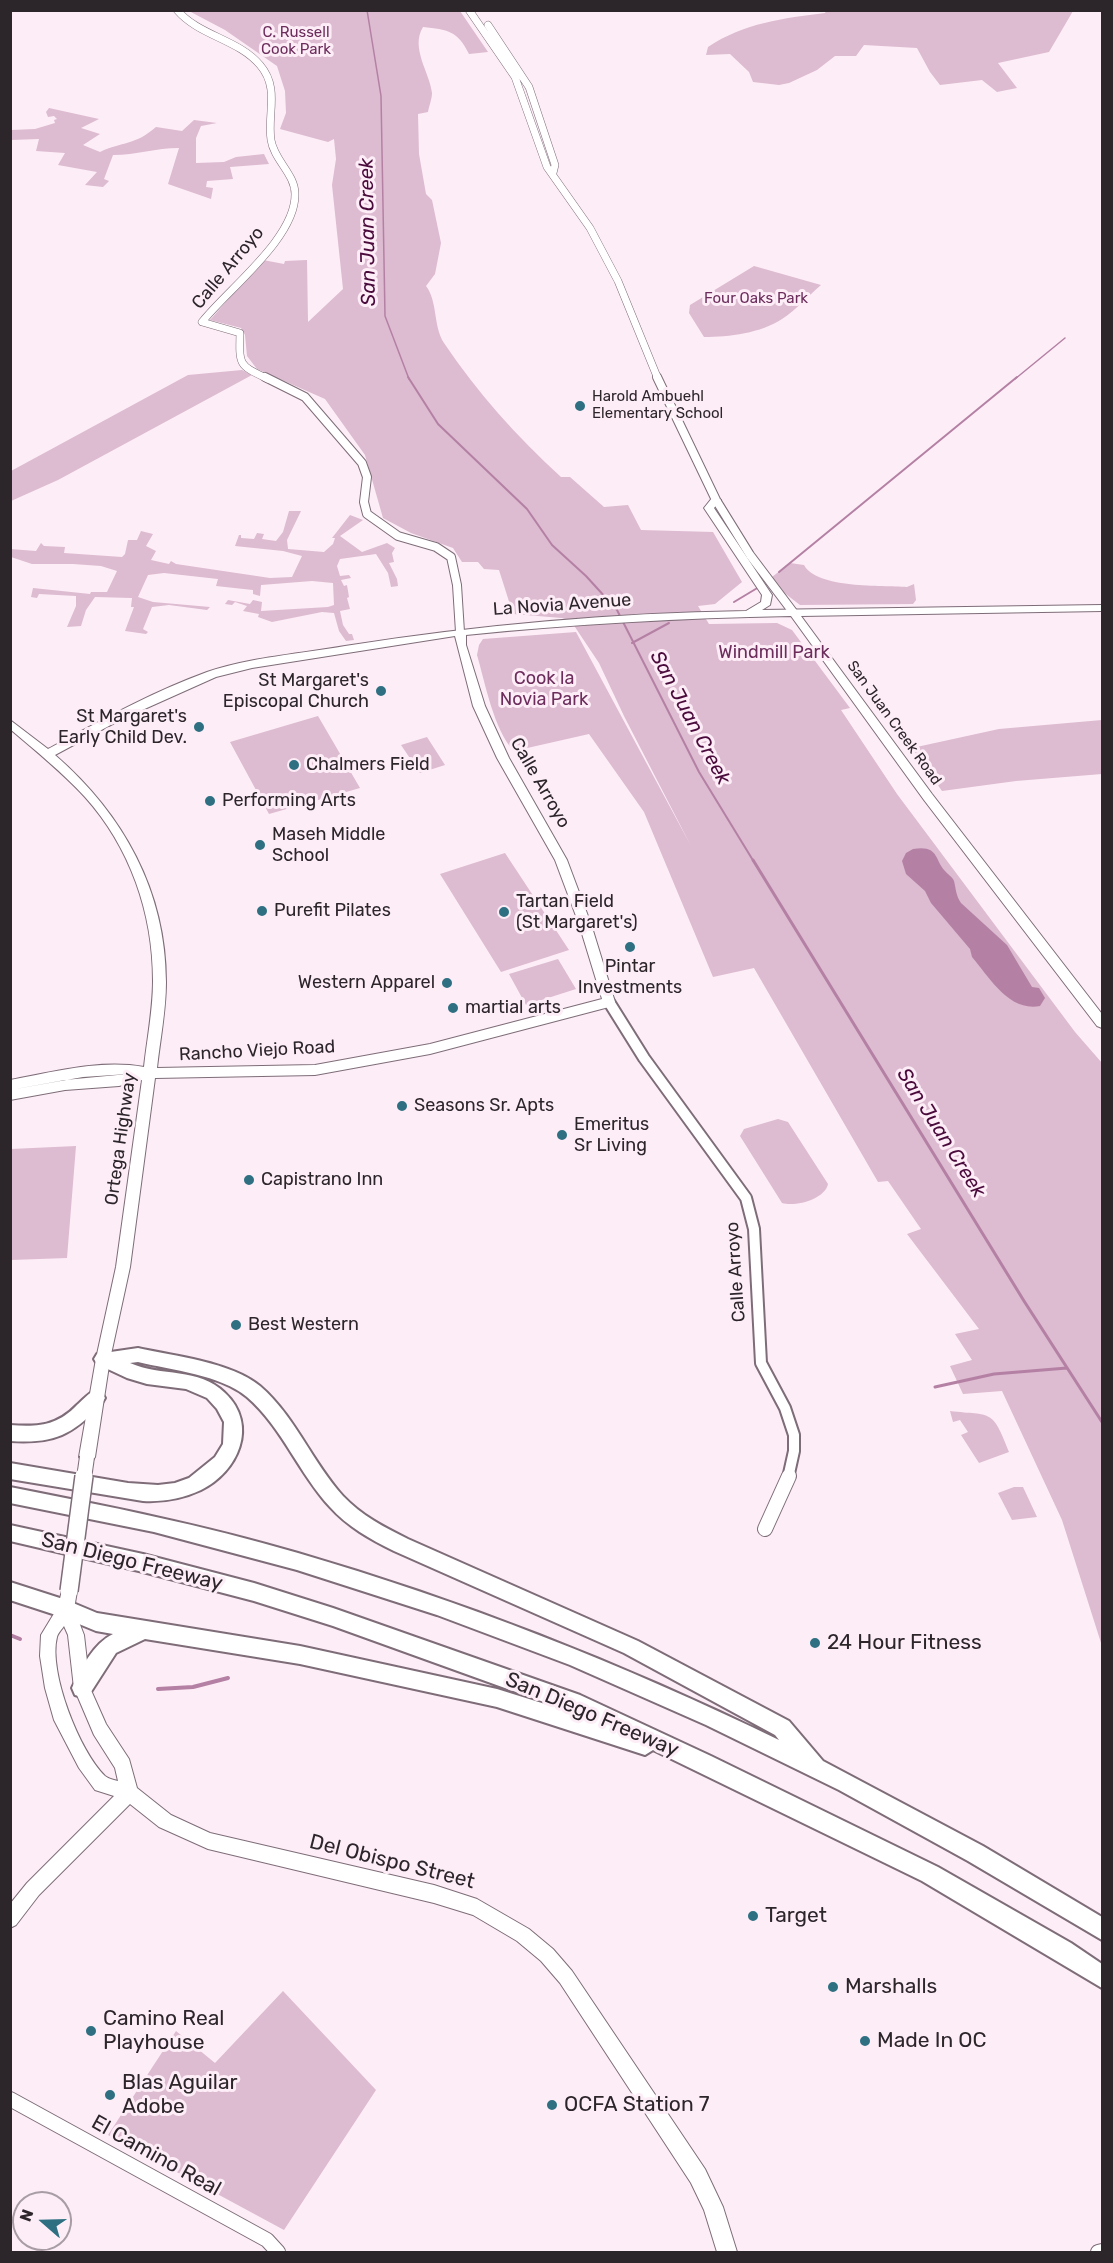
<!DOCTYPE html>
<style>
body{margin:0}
#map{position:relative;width:1113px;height:2263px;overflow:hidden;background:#fdedf7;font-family:Rubik,sans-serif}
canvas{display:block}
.frame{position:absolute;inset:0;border:12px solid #2c252a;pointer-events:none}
.north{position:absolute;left:12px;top:2191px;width:60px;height:60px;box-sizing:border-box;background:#fdedf7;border:2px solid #a99da5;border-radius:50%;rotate:290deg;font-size:16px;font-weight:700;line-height:24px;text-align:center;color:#2c252a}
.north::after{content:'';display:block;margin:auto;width:21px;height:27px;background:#2e7082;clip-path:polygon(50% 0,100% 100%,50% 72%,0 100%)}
</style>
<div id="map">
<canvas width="1113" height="2263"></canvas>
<div class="frame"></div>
<div class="north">N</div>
</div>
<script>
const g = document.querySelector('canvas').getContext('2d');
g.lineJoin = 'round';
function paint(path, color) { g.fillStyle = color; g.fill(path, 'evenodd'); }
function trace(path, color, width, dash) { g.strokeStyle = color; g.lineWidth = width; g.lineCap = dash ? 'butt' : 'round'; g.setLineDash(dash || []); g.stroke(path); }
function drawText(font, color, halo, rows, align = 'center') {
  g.font = font + ' Rubik,sans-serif'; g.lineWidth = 6; g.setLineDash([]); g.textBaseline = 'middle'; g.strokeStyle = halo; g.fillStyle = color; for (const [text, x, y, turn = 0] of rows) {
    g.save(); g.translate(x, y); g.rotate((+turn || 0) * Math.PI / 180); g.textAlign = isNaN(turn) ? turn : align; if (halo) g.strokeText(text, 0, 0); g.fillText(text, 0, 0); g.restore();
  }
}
paint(new Path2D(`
 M 189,11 L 460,11 L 488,52 L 469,54 C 457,30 448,30 423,27 C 410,48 430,73 432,93 C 432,99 429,106 428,112 L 418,114 L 419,154 L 426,194 L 432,200 L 441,243 L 435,274 L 426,286 C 438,302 433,326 444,343 C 477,392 517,437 561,477 L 570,477 L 604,507 L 628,505 L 641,530 L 713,532 L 742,582 L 715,604 L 698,606 L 709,624 L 777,623 L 792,630 L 850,708 L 841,710 L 897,794 L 1075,1032 L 1102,1063 L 1102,1646 L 1062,1520 L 1002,1391 L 963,1394 L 950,1366 L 972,1360 L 955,1334 L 979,1329 L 907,1234 L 921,1229 L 888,1181 L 878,1182 L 754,968 L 713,977 L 644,812 L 589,734 L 514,751 C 494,731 485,682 477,655 L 479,645 L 483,639 L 576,632 L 691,846 L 624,716 L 599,663 L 571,621 L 562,618 L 513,614 L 499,570 L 484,569 L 478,562 L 462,562 L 453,548 L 411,533 L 383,518 L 365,455 L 325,399 L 257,369 L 247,356 L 245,335 L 241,328 L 210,320 L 263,260 L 284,264 L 285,261 L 307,260 L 308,322 L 343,289 L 332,185 L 336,159 L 334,139 L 328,142 L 280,129 L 286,113 L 285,91 L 277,66 L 225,30 Z
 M 826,11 L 826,10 L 1073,11 L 1049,52 L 998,63 L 1017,88 L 997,92 L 982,80 L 940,85 L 930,72 L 917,48 L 864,45 L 856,56 L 835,56 L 817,70 L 789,83 L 779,85 L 753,82 L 749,72 L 730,54 L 706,55 L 708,47 C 744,23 784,18 825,13 Z
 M 49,108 L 99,119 L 81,128 L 100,134 L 83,145 L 100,152 C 123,141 134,146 156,127 L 182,131 L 194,120 L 217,123 L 201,126 L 196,138 L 196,163 L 224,162 L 236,157 L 264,154 L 269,164 L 230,167 L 233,179 L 207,181 L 206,187 L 213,188 L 211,199 L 168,184 L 179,148 C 156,148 136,155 113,155 L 104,179 L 109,181 L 103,187 L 85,185 L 97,172 L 58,165 L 65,153 L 36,151 L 39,139 L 11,140 L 11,130 L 35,129 L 55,123 L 54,120 L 57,119 L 54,116 L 48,117 L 46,112 Z
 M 754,266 L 821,285 C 808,296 796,310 782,319 C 761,333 729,337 704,337 L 689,313 L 690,305 Z
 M 242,370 L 252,375 L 58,480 L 11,501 L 11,471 L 188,375 Z
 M 289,511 L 301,511 L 287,540 L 288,549 L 324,552 L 333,544 L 335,538 L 332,538 L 350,515 L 363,520 L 340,536 L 362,552 L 387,543 L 395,548 L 392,553 L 394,562 L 389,563 L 397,579 L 398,586 L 391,587 L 388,573 L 376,554 L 340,559 L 337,566 L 340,576 L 349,575 L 351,578 L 341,580 L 344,586 L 347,585 L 349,597 L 347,598 L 350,609 L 340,611 L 343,625 L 349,634 L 352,634 L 354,640 L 346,641 L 339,631 L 334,613 L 322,612 L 272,622 L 258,617 L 259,614 L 243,611 L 247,606 L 235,602 L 232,605 L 225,604 L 228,600 L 250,604 L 253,600 L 262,602 L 261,611 L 328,607 L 334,605 L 333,583 L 312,581 L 261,585 L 260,596 L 253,594 L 253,590 L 216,586 L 218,579 L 164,573 L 148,575 L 138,597 L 153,602 L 210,607 L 207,610 L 169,605 L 152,607 L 143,629 L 148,632 L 146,634 L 125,631 L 134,607 L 131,607 L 132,598 L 95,597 L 86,610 L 81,626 L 67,627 L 76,606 L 76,596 L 39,594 L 37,598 L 31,597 L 33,588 L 90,594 L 91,592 L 107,592 L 117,571 L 101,566 L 73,564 L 32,564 L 11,557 L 10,549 L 36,551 L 41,543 L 44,546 L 65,547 L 64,553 L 122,557 L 125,554 L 128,540 L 137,540 L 141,531 L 153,534 L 146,546 L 156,551 L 151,560 L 169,564 L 171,561 L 176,564 L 270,578 L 292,577 L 302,556 L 283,551 L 235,546 L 239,535 L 241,535 L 241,538 L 254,539 L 257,533 L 264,534 L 262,539 L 276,541 L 283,532 Z
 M 790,563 L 804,565 C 817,589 882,585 907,587 L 914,584 L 916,600 L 913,604 L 800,605 L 778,588 L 772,577 Z
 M 318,716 L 360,788 L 269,814 L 230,742 Z
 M 1102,720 L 1102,774 L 1016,781 L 942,791 L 912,748 L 999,729 Z
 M 427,737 L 445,765 L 420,773 L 401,745 Z
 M 505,853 L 569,950 L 501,972 L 440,874 Z
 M 558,959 L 576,989 L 526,1005 L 509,974 Z
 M 778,1119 L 788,1122 L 828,1184 C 825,1199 796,1207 782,1203 L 740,1136 L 744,1129 Z
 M 76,1146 L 67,1258 L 11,1260 L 11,1149 Z
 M 950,1411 C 992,1416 992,1408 1009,1452 L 979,1463 L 961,1435 L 968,1432 L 960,1420 L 953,1422 Z
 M 1014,1487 L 1023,1487 L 1037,1517 L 1012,1520 L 998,1493 Z
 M 283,1991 L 376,2090 L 284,2230 L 108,2135 L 176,2031 L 215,2063 Z`), '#ddbbd1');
paint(new Path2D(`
 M 913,849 C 939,845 934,859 945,871 C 948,875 952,876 954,881 C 956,889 956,896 961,903 L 1007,945 L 1032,987 L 1039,988 L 1045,998 L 1040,1006 C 1009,1012 990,978 972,957 L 970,949 L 931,903 L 925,891 L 906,874 L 902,861 L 906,853 Z`), '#b481a4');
trace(new Path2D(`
 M 367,10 L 381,96 L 385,316 L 409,379
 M 1015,379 L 1065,338`), '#b481a4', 1.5);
trace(new Path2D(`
 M 408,377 L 438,424 L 527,509 L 552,545 L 586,576 L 617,610 L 699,772 L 754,862
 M 779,572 L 1017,377
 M 734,602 L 759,587
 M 632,643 L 669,623`), '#b481a4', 2);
trace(new Path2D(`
 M 753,860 L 1024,1301 L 1102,1422
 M 935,1387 L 994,1374 L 1067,1368`), '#b481a4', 3);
trace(new Path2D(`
 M 10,1635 L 20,1639
 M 158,1689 L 193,1687 L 228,1678`), '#b481a4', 4);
const minorFar3 = new Path2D(`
 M 177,10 C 199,36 238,39 260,65 C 280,88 267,114 271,140 C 274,160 295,174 295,194 C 296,238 228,289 202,322 L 240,333 C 239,366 239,365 268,379
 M 469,10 L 515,77 L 547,167 L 590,228 L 618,281 L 658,379
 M 488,25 L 529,87 L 555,165 L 553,173`);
const minorFar2 = new Path2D(`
 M 265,377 L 305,397 L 362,463 L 367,477 L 364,502 L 367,514 L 398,536 L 436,547 L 451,557 L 457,585 L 460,632
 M 657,377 L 716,500 L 750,555 L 793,612`);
const minorFar1 = new Path2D(`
 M 609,1002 L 644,1058 L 746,1198 L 754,1229 L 761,1363 L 785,1408 L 794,1435 L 794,1451 L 788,1478`);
const minor = new Path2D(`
 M 765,1529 L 789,1476
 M 10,2099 L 267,2240 L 278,2252
 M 1098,2252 L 1102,2251`);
const major = new Path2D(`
 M 716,497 L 721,500 L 714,508 L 772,595 L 770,605 L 762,610 L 1102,605 L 1102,611 L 801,616 L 932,794 L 1102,1014 L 1102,1028 L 1097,1026 L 924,800 L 791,616 C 682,618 574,624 466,635 L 466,645 L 485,706 L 509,758 L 567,860 L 591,924 L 615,1002 L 609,1007 L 430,1054 L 315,1075 L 155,1078 L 130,1267 L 110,1359 L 95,1457 L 92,1462 L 87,1464 L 82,1462 L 79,1457 L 96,1359 L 116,1267 L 142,1080 L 119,1086 L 65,1090 L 10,1100 L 10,1090 L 65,1080 L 128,1074 L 83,1077 L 10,1090 L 10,1080 C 54,1072 100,1059 144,1067 C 147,1039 153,1010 153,981 C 153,913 130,847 85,797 C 62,772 36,751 10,729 L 10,720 L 48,749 C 100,721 152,692 207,672 C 251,657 300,654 345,646 C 478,625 611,613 746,611 L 761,602 L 762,595 L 704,508 L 712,498 ZM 455,636 L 473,706 L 497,758 L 555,860 L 579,924 L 602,999 L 430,1044 L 315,1065 L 157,1068 C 160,1040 166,1011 166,982 C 166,891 123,814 55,755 L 120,720 L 216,677 L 252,668 Z
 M 69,1584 L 75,1586 L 77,1591 L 74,1609 L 84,1635 L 90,1688 L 106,1724 L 129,1759 L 137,1788 L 171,1815 L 210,1833 L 434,1885 L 477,1899 L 529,1929 L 553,1949 L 572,1971 L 705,2169 L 723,2207 L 737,2252 L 717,2252 L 704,2210 L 691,2183 L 560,1983 L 541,1961 L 517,1941 L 473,1915 L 434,1903 L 208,1849 L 159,1827 L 130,1804 L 39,1895 L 16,1925 L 10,1928 L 10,1904 L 27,1883 L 114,1796 L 95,1790 L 79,1768 L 54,1720 L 45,1688 L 40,1656 L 41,1635 L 58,1607 L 63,1586 ZM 64,1626 L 68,1635 L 74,1688 L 94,1735 L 115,1768 L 118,1781 C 114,1780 109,1779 105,1776 C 80,1752 48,1672 57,1637 C 58,1633 62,1629 64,1626 Z`);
const highway = new Path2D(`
 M 138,1348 C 174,1356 231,1362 260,1386 C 295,1416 312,1462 343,1496 C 362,1516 384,1527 408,1539 L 638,1641 L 789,1721 L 823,1761 L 983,1846 L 1102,1917 L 1102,1940 L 968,1861 L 839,1790 L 706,1725 L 570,1665 L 437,1615 L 297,1570 L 154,1532 L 10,1503 L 10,1487 C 107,1506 203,1525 298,1553 C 463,1601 625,1665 779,1740 L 775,1735 L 624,1653 L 394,1551 C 370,1539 348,1527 330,1507 C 299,1474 282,1427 247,1397 C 221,1375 171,1370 138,1362 L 130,1363 C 161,1377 199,1367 225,1393 C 259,1425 238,1472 201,1490 C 182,1499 163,1502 143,1501 L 10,1479 L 10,1463 L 128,1483 L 158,1485 L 175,1483 L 189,1478 L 215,1457 L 223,1444 L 224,1422 L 217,1409 L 207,1398 L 186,1389 L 147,1384 L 127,1378 L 97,1364 L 94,1359 L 97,1354 Z
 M 96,1390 L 102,1393 L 105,1398 L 102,1403 C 73,1435 54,1444 10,1441 L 10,1425 C 38,1427 57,1426 77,1405 C 84,1399 88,1393 96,1390 Z
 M 10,1525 L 143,1554 L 254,1583 L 333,1608 L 580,1695 L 711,1756 L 938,1867 L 1071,1943 L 1102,1964 L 1102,1988 L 922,1881 L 653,1750 L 645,1755 L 497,1707 L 300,1664 L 145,1639 L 116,1653 L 89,1695 L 82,1697 L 75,1695 L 72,1688 C 81,1668 93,1644 113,1634 L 96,1631 L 62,1617 L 10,1600 L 10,1582 L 66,1600 L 97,1613 L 300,1646 L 497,1689 L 577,1714 L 333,1626 L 254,1601 L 143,1572 L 10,1541 Z`);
trace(minorFar3, '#7e6d78', 8);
trace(minorFar2, '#7e6d78', 10);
trace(minorFar1, '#7e6d78', 14);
trace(minor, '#7e6d78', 16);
trace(major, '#7e6d78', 2);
trace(highway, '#7e6d78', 4);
trace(minorFar3, '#fff', 7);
trace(minorFar2, '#fff', 8);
trace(minorFar1, '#fff', 10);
trace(minor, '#fff', 14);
paint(major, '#fff');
paint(highway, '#fff');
const majorBridgeFar1 = new Path2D(`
 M 84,1478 L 87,1457`);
const majorBridge = new Path2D(`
 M 69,1591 L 84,1476`);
trace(majorBridgeFar1, '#7e6d78', 16, []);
trace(majorBridge, '#7e6d78', 20, []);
trace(majorBridgeFar1, '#fff', 14);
trace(majorBridge, '#fff', 17);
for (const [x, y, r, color] of [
 [580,406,6,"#2e7082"],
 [381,691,6,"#2e7082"],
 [199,727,6,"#2e7082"],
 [294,765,6,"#2e7082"],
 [210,801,6,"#2e7082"],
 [260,845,6,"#2e7082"],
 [262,911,6,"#2e7082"],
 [504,912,6,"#2e7082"],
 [630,947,6,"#2e7082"],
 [447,983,6,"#2e7082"],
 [453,1008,6,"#2e7082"],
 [402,1106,6,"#2e7082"],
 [562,1135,6,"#2e7082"],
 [249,1180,6,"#2e7082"],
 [236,1325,6,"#2e7082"],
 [815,1643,6,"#2e7082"],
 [753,1916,6,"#2e7082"],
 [833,1987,6,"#2e7082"],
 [91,2031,6,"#2e7082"],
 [865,2041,6,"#2e7082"],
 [110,2095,6,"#2e7082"],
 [552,2105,6,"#2e7082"]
]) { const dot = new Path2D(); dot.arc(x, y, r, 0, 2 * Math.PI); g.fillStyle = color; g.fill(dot); trace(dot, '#fdedf7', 2); }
drawText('15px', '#6c2d5c', '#fdedf7', [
 ["C. Russell",296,33],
 ["Cook Park",296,50],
 ["Four Oaks Park",756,299]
]);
drawText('15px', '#2c252a', '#fdedf7', [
 ["Harold Ambuehl",592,397],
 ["Elementary School",592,414]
], 'left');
drawText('15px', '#2c252a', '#fdedf7', [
 ["San Juan Creek Road",894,723,54]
]);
drawText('18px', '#2c252a', '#fdedf7', [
 ["Calle Arroyo",228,268,-50],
 ["La Novia Avenue",562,605,-4],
 ["Calle Arroyo",540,783,60],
 ["Rancho Viejo Road",257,1051,-3],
 ["Ortega Highway",121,1139,-82],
 ["Calle Arroyo",736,1272,-94]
]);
drawText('18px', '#6c2d5c', '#fdedf7', [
 ["Windmill Park",774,653],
 ["Cook la",544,679],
 ["Novia Park",544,700]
]);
drawText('18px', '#2c252a', '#fdedf7', [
 ["St Margaret's",369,681,"right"],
 ["Episcopal Church",369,702,"right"],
 ["St Margaret's",187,717,"right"],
 ["Early Child Dev.",187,738,"right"],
 ["Chalmers Field",306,765],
 ["Performing Arts",222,801],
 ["Maseh Middle",272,835],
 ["School",272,856],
 ["Tartan Field",516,902],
 ["(St Margaret's)",516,923],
 ["Purefit Pilates",274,911],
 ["Pintar",630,967,"center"],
 ["Investments",630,988,"center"],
 ["Western Apparel",435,983,"right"],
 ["martial arts",465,1008],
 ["Seasons Sr. Apts",414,1106],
 ["Emeritus",574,1125],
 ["Sr Living",574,1146],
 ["Capistrano Inn",261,1180],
 ["Best Western",248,1325]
], 'left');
drawText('italic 20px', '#4a0b3c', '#fdedf7', [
 ["San Juan Creek",368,232,-91],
 ["San Juan Creek",690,718,62],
 ["San Juan Creek",941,1133,58]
]);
drawText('21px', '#2c252a', '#fdedf7', [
 ["San Diego Freeway",132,1562,14],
 ["San Diego Freeway",592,1715,23],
 ["Del Obispo Street",392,1862,14],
 ["El Camino Real",156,2156,29]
]);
drawText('21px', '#2c252a', '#fdedf7', [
 ["24 Hour Fitness",827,1643],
 ["Target",765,1916],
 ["Marshalls",845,1987],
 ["Camino Real",103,2019],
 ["Playhouse",103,2043],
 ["Made In OC",877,2041],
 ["Blas Aguilar",122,2083],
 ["Adobe",122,2107],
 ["OCFA Station 7",564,2105]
], 'left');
</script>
